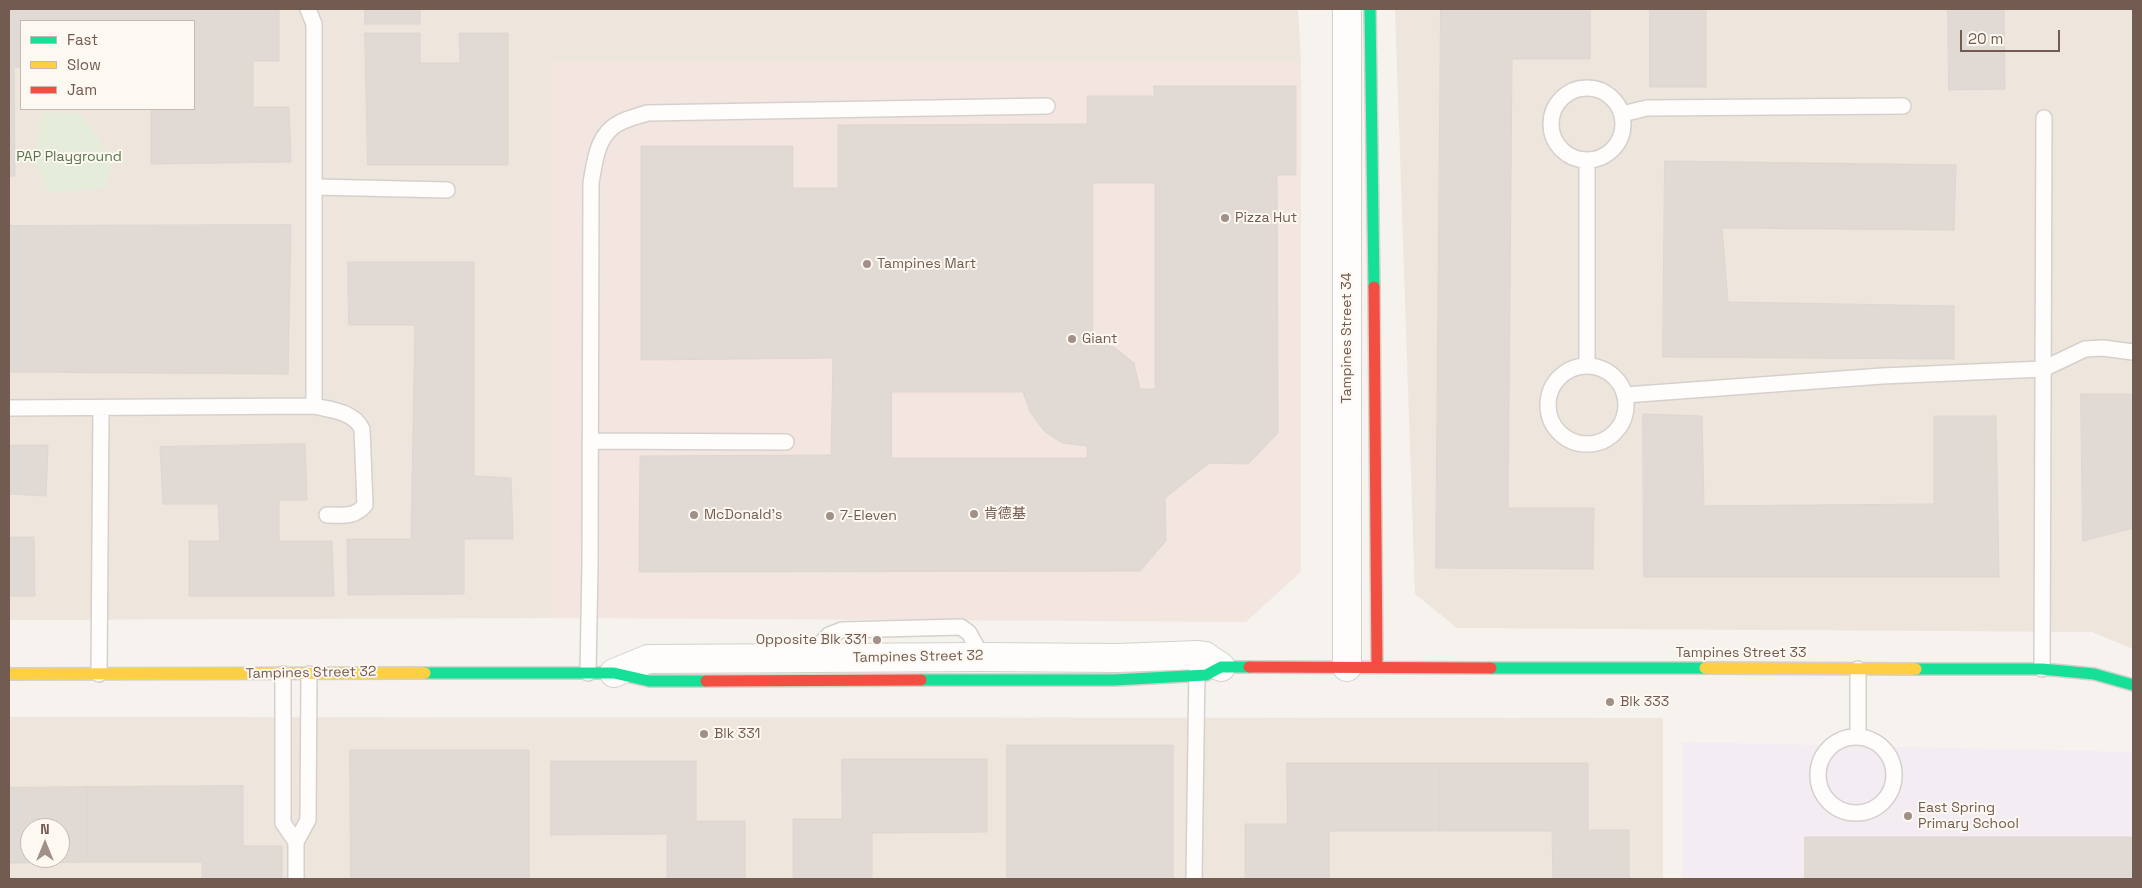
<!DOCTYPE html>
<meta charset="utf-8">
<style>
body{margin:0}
#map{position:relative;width:2142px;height:888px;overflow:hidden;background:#f6f3ee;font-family:"Space Grotesk",sans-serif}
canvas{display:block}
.frame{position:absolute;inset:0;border:10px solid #725b50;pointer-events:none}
.legend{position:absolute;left:20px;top:20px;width:175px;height:90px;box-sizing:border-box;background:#fdf8f1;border:1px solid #c5b9b1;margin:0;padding:6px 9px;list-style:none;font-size:15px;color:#725b50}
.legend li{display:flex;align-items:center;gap:10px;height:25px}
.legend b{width:25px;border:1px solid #c5b9b1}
.north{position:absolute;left:20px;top:818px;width:50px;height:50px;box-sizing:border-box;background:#fdf8f1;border:1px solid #c5b9b1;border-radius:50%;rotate:0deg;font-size:14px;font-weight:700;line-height:20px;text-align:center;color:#725b50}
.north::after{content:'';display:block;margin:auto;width:18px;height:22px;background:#a09087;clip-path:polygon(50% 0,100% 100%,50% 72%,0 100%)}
.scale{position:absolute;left:1960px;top:30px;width:100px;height:22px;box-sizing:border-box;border:2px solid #725b50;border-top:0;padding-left:6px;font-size:15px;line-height:18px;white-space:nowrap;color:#725b50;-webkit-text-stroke:4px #fdf8f1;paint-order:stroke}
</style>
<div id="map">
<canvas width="2142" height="888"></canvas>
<div class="frame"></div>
<ul class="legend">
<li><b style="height:6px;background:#16e098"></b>Fast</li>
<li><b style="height:6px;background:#ffcf43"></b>Slow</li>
<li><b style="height:6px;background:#f24e42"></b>Jam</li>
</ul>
<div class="north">N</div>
<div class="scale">20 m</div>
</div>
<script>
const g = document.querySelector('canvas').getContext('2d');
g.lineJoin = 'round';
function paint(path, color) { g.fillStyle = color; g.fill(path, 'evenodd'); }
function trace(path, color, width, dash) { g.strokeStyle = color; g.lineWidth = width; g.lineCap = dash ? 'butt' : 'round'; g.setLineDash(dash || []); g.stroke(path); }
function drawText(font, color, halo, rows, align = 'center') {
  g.font = font + ' "Space Grotesk","Noto Sans SC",sans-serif'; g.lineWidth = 4; g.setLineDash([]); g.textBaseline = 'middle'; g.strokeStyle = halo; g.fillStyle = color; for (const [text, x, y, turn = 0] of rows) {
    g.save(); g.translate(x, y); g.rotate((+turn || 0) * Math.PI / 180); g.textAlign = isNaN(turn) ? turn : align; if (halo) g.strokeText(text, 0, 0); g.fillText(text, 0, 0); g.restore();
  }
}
paint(new Path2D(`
 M 9,9 L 1298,9 L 1301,62 L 553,62 L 553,618 L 9,620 ZM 21,21 L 194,21 L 194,109 L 21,109 Z
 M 1395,9 L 2133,9 L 2133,649 L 2092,632 L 1457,628 L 1415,594 Z
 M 9,717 L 1663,718 L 1663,879 L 9,879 ZM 30,828 L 60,828 L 60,858 L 30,858 Z`), '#eee5dd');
paint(new Path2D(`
 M 553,62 L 1301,62 L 1301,572 L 1246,622 L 553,618 Z`), '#f3e6e0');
paint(new Path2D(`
 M 1682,742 L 2133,752 L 2133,879 L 1682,879 Z`), '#f3ecf3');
paint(new Path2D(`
 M 43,112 L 82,114 L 112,158 L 107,188 L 49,193 L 33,161 Z`), '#e5ecda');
const building = new Path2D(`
 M 9,9 L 279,9 L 279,61 L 253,61 L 253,107 L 289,107 L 291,162 L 151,164 L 151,109 L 194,109 L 194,21 L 21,21 L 21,67 L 14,67 L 15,176 L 9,176 Z
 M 365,9 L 420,9 L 420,24 L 365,24 Z
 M 1441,9 L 1590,9 L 1590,59 L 1512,59 L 1508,508 L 1594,508 L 1593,569 L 1436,568 Z
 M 1650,9 L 1706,9 L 1706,87 L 1650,87 Z
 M 1948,9 L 2004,9 L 2005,89 L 1949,90 Z
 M 365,33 L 420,33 L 420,63 L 460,63 L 459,33 L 508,33 L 508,165 L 368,165 Z
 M 1154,86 L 1296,86 L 1296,175 L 1277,175 L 1278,433 L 1248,464 L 1209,463 L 1165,498 L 1166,541 L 1140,571 L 639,572 L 640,456 L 831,455 L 833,358 L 641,360 L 641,146 L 793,146 L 793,188 L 838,188 L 838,125 L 1087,124 L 1087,96 L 1154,96 ZM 1093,183 L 1155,183 L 1155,389 L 1140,389 L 1134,363 L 1114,347 L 1093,341 ZM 892,392 L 1023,392 L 1030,412 L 1044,431 L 1062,443 L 1087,446 L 1087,458 L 892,458 Z
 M 1665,161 L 1956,165 L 1954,230 L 1722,228 L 1728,302 L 1954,306 L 1954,359 L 1663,357 Z
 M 291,225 L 288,374 L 9,372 L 9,226 Z
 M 348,262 L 474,262 L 474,476 L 511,478 L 513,539 L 464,539 L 464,594 L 348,595 L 347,539 L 411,539 L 415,325 L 349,325 Z
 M 2081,394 L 2133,394 L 2133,528 L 2083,541 Z
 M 1643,414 L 1702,416 L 1704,506 L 1934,504 L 1934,416 L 1996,416 L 1999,577 L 1644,577 Z
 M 305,444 L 307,500 L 279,500 L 279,541 L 332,541 L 334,596 L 189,596 L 189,541 L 220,541 L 218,504 L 163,504 L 160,447 Z
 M 9,445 L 48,445 L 46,496 L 9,494 Z
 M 9,537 L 34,537 L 35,596 L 9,596 Z
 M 1007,745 L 1173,745 L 1173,879 L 1007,879 Z
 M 350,750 L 529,750 L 529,879 L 351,879 Z
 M 842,759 L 987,759 L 987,832 L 872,833 L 872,879 L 793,879 L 793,819 L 842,819 Z
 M 551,761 L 696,761 L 696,821 L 745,821 L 745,879 L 667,879 L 667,834 L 551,835 Z
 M 1287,763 L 1440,763 L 1440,831 L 1329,831 L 1329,879 L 1245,879 L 1245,824 L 1287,824 Z
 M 1440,763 L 1588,763 L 1588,830 L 1629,830 L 1629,879 L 1553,879 L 1552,831 L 1440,831 Z
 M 243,786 L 243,846 L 282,846 L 282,879 L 202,879 L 202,862 L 87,862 L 87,787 Z
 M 87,787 L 87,862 L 9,863 L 9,788 ZM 30,828 L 60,828 L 60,858 L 30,858 Z
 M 1805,837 L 2133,837 L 2133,879 L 1805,879 Z`);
paint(building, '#e0d9d4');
trace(building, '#dfd6d1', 1);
const lane = new Path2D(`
 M 308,9 L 314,24 L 314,406
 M1551 124a36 36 0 1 1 72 0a36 36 0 1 1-72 0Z
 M 1622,114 L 1647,108 L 1903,106
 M 1587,160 L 1587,365
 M 316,187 L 447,190
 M1548 405a39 39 0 1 1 78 0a39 39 0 1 1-78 0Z
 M 1625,395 L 1882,376 L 2043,369 L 2085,349 L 2103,348 L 2133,352
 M 9,408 L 314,406 C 331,410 353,411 362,429 L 365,505 C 354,518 343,515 327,515
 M 590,441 L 786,442
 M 808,659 L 829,635 L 842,630 L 961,627 L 969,633 L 982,657
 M 2042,669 L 2044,118
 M 588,673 L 590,566 L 591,183 C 595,160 597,133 621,122 C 629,118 639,116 647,113 L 1047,106
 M 99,674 L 101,408
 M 283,674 L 283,823 L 296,842
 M 1858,737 L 1858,669
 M1818 775a38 38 0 1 1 76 0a38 38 0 1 1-76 0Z
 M 296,879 L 296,842 L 308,820 L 309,674
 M 1194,879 L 1197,668`);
const street = new Path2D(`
 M 1347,9 L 1347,667
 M 614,673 L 648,659 L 982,657 L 1118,658 L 1197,655 L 1205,656 L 1221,667`);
const fast = new Path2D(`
 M 1370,9 L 1374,287
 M 1491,668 L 1705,668
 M 1916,669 L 2042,669 L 2094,674 L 2133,685
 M 425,673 L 614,673 L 649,681 L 706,681
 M 921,680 L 1114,680 L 1206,675 L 1221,667 L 1249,667`);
const slow = new Path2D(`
 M 1705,668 L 1916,669
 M 9,674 L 425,673`);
const jam = new Path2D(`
 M 1374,287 L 1377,666
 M 1249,667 L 1491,668
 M 706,681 L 921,680`);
trace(lane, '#d6d0cc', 18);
trace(street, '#d6d0cc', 30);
trace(fast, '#d6d0ca', 14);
trace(slow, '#d6d0ca', 14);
trace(jam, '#d6d0ca', 14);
trace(lane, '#fefdfc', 15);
trace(street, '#fefdfc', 28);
trace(fast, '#16e098', 11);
trace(slow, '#ffcf43', 11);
trace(jam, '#f24e42', 11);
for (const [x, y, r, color] of [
 [1225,218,5,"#a09087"],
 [867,264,5,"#a09087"],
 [1072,339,5,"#a09087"],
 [974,514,5,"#a09087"],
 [694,515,5,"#a09087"],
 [830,516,5,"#a09087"],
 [877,640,5,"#a09087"],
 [1610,702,5,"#a09087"],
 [704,734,5,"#a09087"],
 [1908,816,5,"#a09087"]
]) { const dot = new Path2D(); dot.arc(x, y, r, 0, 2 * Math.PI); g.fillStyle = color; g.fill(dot); trace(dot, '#fdf8f1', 2); }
drawText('14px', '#59774a', '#fdf8f1', [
 ["PAP Playground",69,157]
]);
drawText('14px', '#725b50', '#fdf8f1', [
 ["Pizza Hut",1235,218],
 ["Tampines Mart",877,264],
 ["Giant",1082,339],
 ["肯德基",984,514],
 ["McDonald's",704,515],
 ["7-Eleven",840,516],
 ["Opposite Blk 331",867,640,"right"],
 ["Blk 333",1620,702],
 ["Blk 331",714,734],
 ["East Spring",1918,808],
 ["Primary School",1918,824]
], 'left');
drawText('14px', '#725b50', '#fdf8f1', [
 ["Tampines Street 34",1347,338,-90],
 ["Tampines Street 33",1741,653],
 ["Tampines Street 32",918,657,-1],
 ["Tampines Street 32",311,673,-1]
]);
</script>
